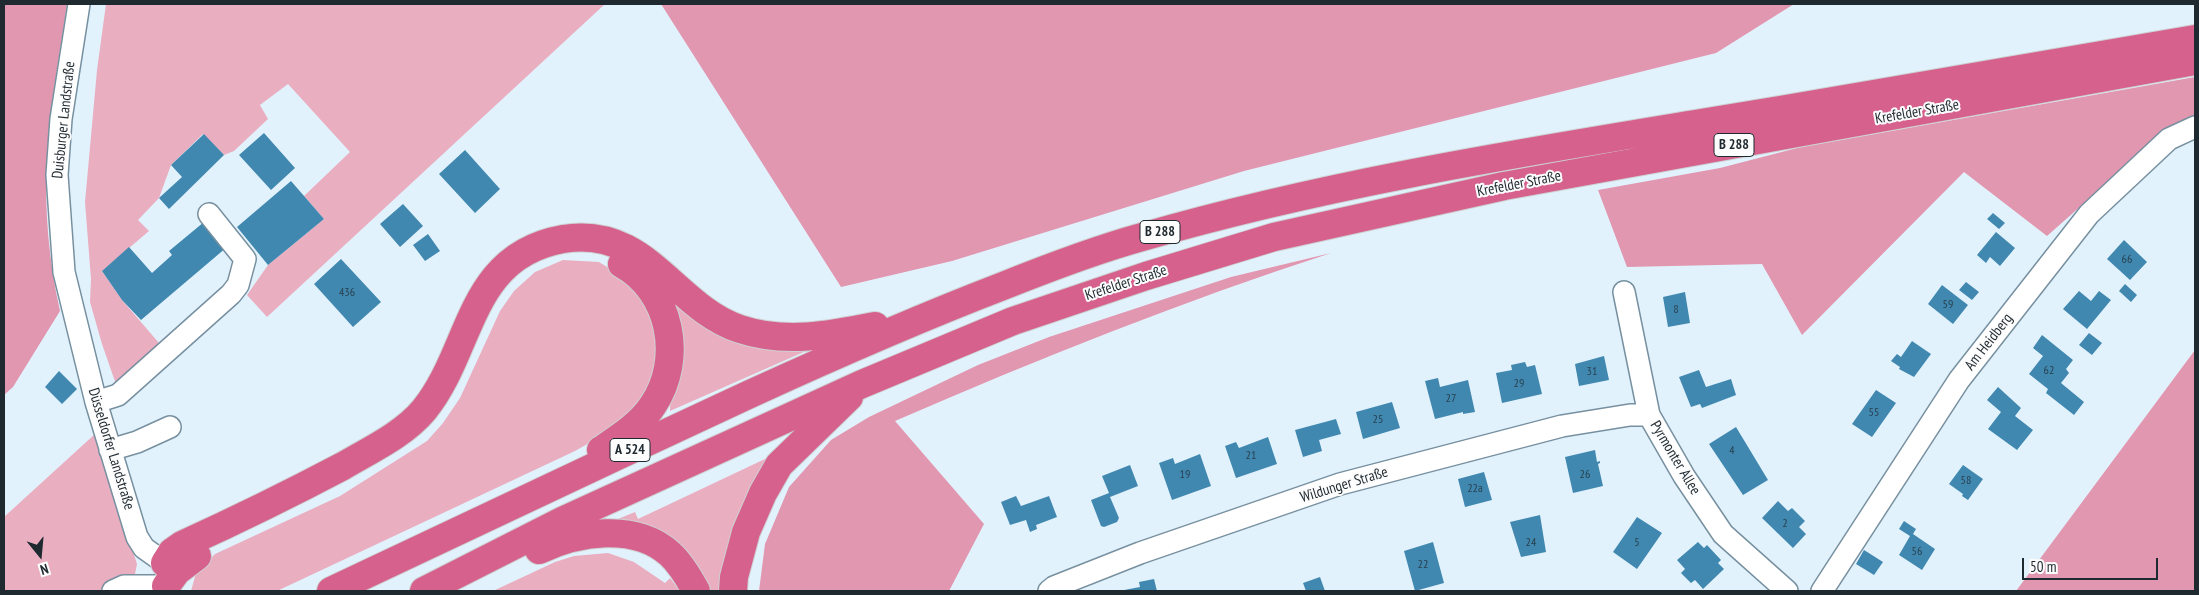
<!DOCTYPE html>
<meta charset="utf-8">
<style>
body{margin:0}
#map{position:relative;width:2199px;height:595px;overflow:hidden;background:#e2f2fc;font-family:"PT Sans Narrow",sans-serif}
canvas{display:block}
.frame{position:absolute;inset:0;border:5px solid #1f2930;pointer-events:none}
.north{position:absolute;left:15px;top:530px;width:50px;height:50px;-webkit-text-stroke:4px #fcfcfc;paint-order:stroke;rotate:163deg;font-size:14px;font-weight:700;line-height:20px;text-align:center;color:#1f2930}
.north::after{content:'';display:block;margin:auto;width:18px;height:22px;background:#1f2930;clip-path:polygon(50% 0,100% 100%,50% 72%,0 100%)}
.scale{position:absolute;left:2022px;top:558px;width:136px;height:22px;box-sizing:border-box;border:2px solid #1f2930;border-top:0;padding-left:6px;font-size:15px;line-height:18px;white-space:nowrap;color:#1f2930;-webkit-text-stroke:4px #fcfcfc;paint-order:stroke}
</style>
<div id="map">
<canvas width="2199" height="595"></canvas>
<div class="frame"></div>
<div class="north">N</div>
<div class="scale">50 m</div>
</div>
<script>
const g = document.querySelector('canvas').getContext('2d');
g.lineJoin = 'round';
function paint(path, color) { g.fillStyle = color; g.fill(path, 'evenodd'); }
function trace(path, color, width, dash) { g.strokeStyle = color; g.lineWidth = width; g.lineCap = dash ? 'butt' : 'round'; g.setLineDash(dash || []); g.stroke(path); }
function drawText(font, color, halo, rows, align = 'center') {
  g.font = font + ' "PT Sans Narrow",sans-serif'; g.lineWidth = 4; g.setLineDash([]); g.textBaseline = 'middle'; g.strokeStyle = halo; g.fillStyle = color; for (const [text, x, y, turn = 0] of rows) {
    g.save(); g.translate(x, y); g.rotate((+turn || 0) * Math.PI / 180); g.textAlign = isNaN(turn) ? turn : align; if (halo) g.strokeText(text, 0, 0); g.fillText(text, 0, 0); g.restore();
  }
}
paint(new Path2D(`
 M 106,4 L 605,4 L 267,317 L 247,295 L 268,265 L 324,219 L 304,196 L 350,152 L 288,84 L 260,105 L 268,119 L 234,151 L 224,155 L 203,134 L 171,165 L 159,198 L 138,220 L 149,231 L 102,271 L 122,300 L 165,350 L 118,390 L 102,344 L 90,302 L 91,279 L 85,202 L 97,70 Z
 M 563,260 L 599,262 L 626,279 L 655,314 L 660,344 L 649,389 L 635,409 L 614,429 L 575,451 L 277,591 L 191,591 L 196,573 L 215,554 L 340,496 L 427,441 L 443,423 L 460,398 L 500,311 L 514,291 L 535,272 Z
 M 672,294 L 755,342 L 806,351 L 670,411 Z
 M 95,434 L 137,564 L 135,574 L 100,591 L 4,591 L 4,517 Z
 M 784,450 L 730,591 L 710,591 L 704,577 L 695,564 L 613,521 L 635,512 L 638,519 Z
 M 608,553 L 634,562 L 665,583 L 670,578 L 680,591 L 493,591 L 555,562 L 574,556 Z`), '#e9aec0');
paint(new Path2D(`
 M 4,4 L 67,4 C 60,55 49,107 47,159 C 44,209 49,262 60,311 L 13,387 L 4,395 Z
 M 661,4 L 1794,4 L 1716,53 L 1244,171 L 952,261 L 841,287 Z
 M 2195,77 L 2195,119 L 2142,152 L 2047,236 L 1964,172 L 1802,335 L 1762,264 L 1627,267 L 1598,190 L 1720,168 L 1801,147 Z
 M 1331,253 C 1183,301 1038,359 895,421 L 984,524 L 949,591 L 759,591 L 765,544 L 789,487 L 831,440 L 869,417 L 978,365 L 1049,337 L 1231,277 Z
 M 2195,350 L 2195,591 L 2016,591 Z`), '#e197af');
paint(new Path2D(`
 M 264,133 L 295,168 L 271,190 L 239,155 Z
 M 204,134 L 224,155 L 169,209 L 159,198 L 182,177 L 171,165 Z
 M 465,150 L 500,189 L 475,213 L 439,174 Z
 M 291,181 L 324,219 L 268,265 L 237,227 Z
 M 403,204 L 423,226 L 400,247 L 380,224 Z
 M 1993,213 L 2005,223 L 1999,229 L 1987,219 Z
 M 204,222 L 227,247 L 141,320 L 122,300 L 102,271 L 129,247 L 152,273 L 172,255 L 169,251 Z
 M 1996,232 L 2015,248 L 2000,266 L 1990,257 L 1986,263 L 1977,255 Z
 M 428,234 L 440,251 L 425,261 L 413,245 Z
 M 2124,240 L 2147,262 L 2130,280 L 2107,259 Z
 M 341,259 L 381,302 L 353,327 L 314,284 Z
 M 1966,282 L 1979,292 L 1972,300 L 1959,290 Z
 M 2125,284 L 2137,295 L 2131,302 L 2119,291 Z
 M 1942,285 L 1968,305 L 1953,324 L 1928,304 Z
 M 2079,291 L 2091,301 L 2099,291 L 2111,300 L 2087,329 L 2063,309 Z
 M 1685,292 L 1690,323 L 1668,327 L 1663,297 Z
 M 2089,333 L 2102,343 L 2092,355 L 2079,345 Z
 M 2042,335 L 2073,360 L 2066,369 L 2069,373 L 2061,383 L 2084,402 L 2074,415 L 2046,393 L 2048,389 L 2029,374 L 2043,356 L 2033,348 Z
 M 1912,341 L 1931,354 L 1914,377 L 1899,369 L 1900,367 L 1891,361 L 1897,354 L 1901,357 Z
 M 1604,356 L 1609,380 L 1579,386 L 1575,364 Z
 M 1525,362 L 1527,367 L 1535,365 L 1542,394 L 1502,403 L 1496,373 L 1512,370 L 1511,365 Z
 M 1699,370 L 1706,387 L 1731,379 L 1736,395 L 1702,408 L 1700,404 L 1691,407 L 1679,377 Z
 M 59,371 L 77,389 L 62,404 L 45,387 Z
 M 1438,378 L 1440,387 L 1468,380 L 1475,412 L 1463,414 L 1463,412 L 1435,419 L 1425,381 Z
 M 1998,387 L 2021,408 L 2015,416 L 2033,430 L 2017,450 L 1988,429 L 2001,412 L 1987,400 Z
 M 1876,390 L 1896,403 L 1872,437 L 1852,424 Z
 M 1392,402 L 1400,428 L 1363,439 L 1356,412 Z
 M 1336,419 L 1341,434 L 1319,440 L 1322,451 L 1303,457 L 1295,430 Z
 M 1736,427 L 1768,480 L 1743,495 L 1709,444 Z
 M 1268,437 L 1277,464 L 1236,478 L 1225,446 L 1236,442 L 1239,448 Z
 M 1595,450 L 1597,462 L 1600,461 L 1600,463 L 1598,464 L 1603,486 L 1573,493 L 1565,457 Z
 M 1200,454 L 1211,486 L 1172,500 L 1159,463 L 1173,458 L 1175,464 Z
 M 1130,465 L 1138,486 L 1110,497 L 1119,518 L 1117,522 L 1104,527 L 1101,526 L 1091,500 L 1109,493 L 1102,476 Z
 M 1963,465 L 1983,479 L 1968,500 L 1962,496 L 1963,494 L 1949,484 Z
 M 1484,472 L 1492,500 L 1465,507 L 1458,479 Z
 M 1016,496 L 1021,506 L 1049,496 L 1057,517 L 1036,525 L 1037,529 L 1030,532 L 1026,520 L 1010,525 L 1001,502 Z
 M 1778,501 L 1788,511 L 1792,508 L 1805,521 L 1799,527 L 1806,534 L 1793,548 L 1762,518 Z
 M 1540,515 L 1546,552 L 1521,557 L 1510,522 Z
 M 1637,517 L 1662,533 L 1637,569 L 1613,552 Z
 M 1904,521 L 1916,529 L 1913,534 L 1935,549 L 1922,570 L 1899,555 L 1910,536 L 1899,529 Z
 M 1433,542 L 1444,583 L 1415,591 L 1404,551 Z
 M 1698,542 L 1704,548 L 1707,545 L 1721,560 L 1718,563 L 1724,569 L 1703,589 L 1695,580 L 1691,583 L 1681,573 L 1685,569 L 1677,560 Z
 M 1864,550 L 1883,562 L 1874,575 L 1856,564 Z
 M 1320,577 L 1325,591 L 1306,591 L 1303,583 Z
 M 1154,579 L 1157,591 L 1119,591 L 1140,587 L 1139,582 Z`), '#4188b0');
const minor = new Path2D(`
 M 79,4 L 61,119 L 57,175 L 64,272 L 96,402 L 137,537 L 144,548 L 165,563
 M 1624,292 L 1649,415 L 1684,476 L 1723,534 L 1787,591
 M 96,402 L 118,395 L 231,294 L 238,285 L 245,259 L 209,214
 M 110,450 L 137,442 L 170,427
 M 113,591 L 124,586 L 166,586
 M 1049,591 L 1054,587 L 1140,553 L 1340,484 L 1562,426 L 1630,415 L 1649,415
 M 1822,591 L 1959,380 L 2089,214 L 2169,139 L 2195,127`);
const highway = new Path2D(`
 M 601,450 C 619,438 641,424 653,405 C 684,359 671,291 622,264
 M 539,550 C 577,532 635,522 670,554 C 681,564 689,578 696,591
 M 165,563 L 172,552 L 182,545 C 237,520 290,494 343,466 C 370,450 403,435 424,410 C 473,350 467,256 563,239 C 647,225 673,307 740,329 C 785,344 830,335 875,326
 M 166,586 L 177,571 L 197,556
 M 331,591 C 470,525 610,459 750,394 C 833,356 917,319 1003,286 C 1048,268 1095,250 1142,237 C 1325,184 1513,154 1701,123 C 1866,96 2031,68 2195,39
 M 424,591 L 562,521 L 862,384 L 1013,321 L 1146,276 L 1274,237 L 1504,186 L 2195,61
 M 733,591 L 734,577 L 746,532 L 763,493 L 779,465 L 849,397`);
trace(minor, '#7790a0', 24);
trace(highway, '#ced0d1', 30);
trace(minor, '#fff', 21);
trace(highway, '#d5618c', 28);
drawText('12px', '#284150', null, [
 ["66",2127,260],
 ["436",347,293],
 ["59",1948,305],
 ["8",1676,310],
 ["62",2049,371],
 ["31",1592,372],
 ["29",1519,384],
 ["27",1451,399],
 ["55",1874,413],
 ["25",1378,420],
 ["4",1732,451],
 ["21",1251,456],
 ["19",1185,475],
 ["26",1585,475],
 ["58",1966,481],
 ["22a",1475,489],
 ["2",1785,524],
 ["24",1531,543],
 ["5",1637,543],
 ["56",1917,552],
 ["22",1423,565]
]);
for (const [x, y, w] of [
 [1734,145,40],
 [1160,232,40],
 [630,450,40]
]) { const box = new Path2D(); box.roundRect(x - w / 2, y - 11.5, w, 23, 4); g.fillStyle = '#fcfcfc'; g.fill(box); trace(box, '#1f2930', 1); }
drawText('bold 14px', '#1f2930', null, [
 ["B 288",1734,145],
 ["B 288",1160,232],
 ["A 524",630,450]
]);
drawText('15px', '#1f2930', '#fcfcfc', [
 ["Krefelder Straße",1917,112,-10],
 ["Duisburger Landstraße",64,120,-84],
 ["Krefelder Straße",1519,184,-11],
 ["Krefelder Straße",1126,283,-18],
 ["Am Heidberg",1989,342,-52],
 ["Düsseldorfer Landstraße",111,449,73],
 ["Pyrmonter Allee",1675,458,59],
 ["Wildunger Straße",1344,485,-17]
]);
</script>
